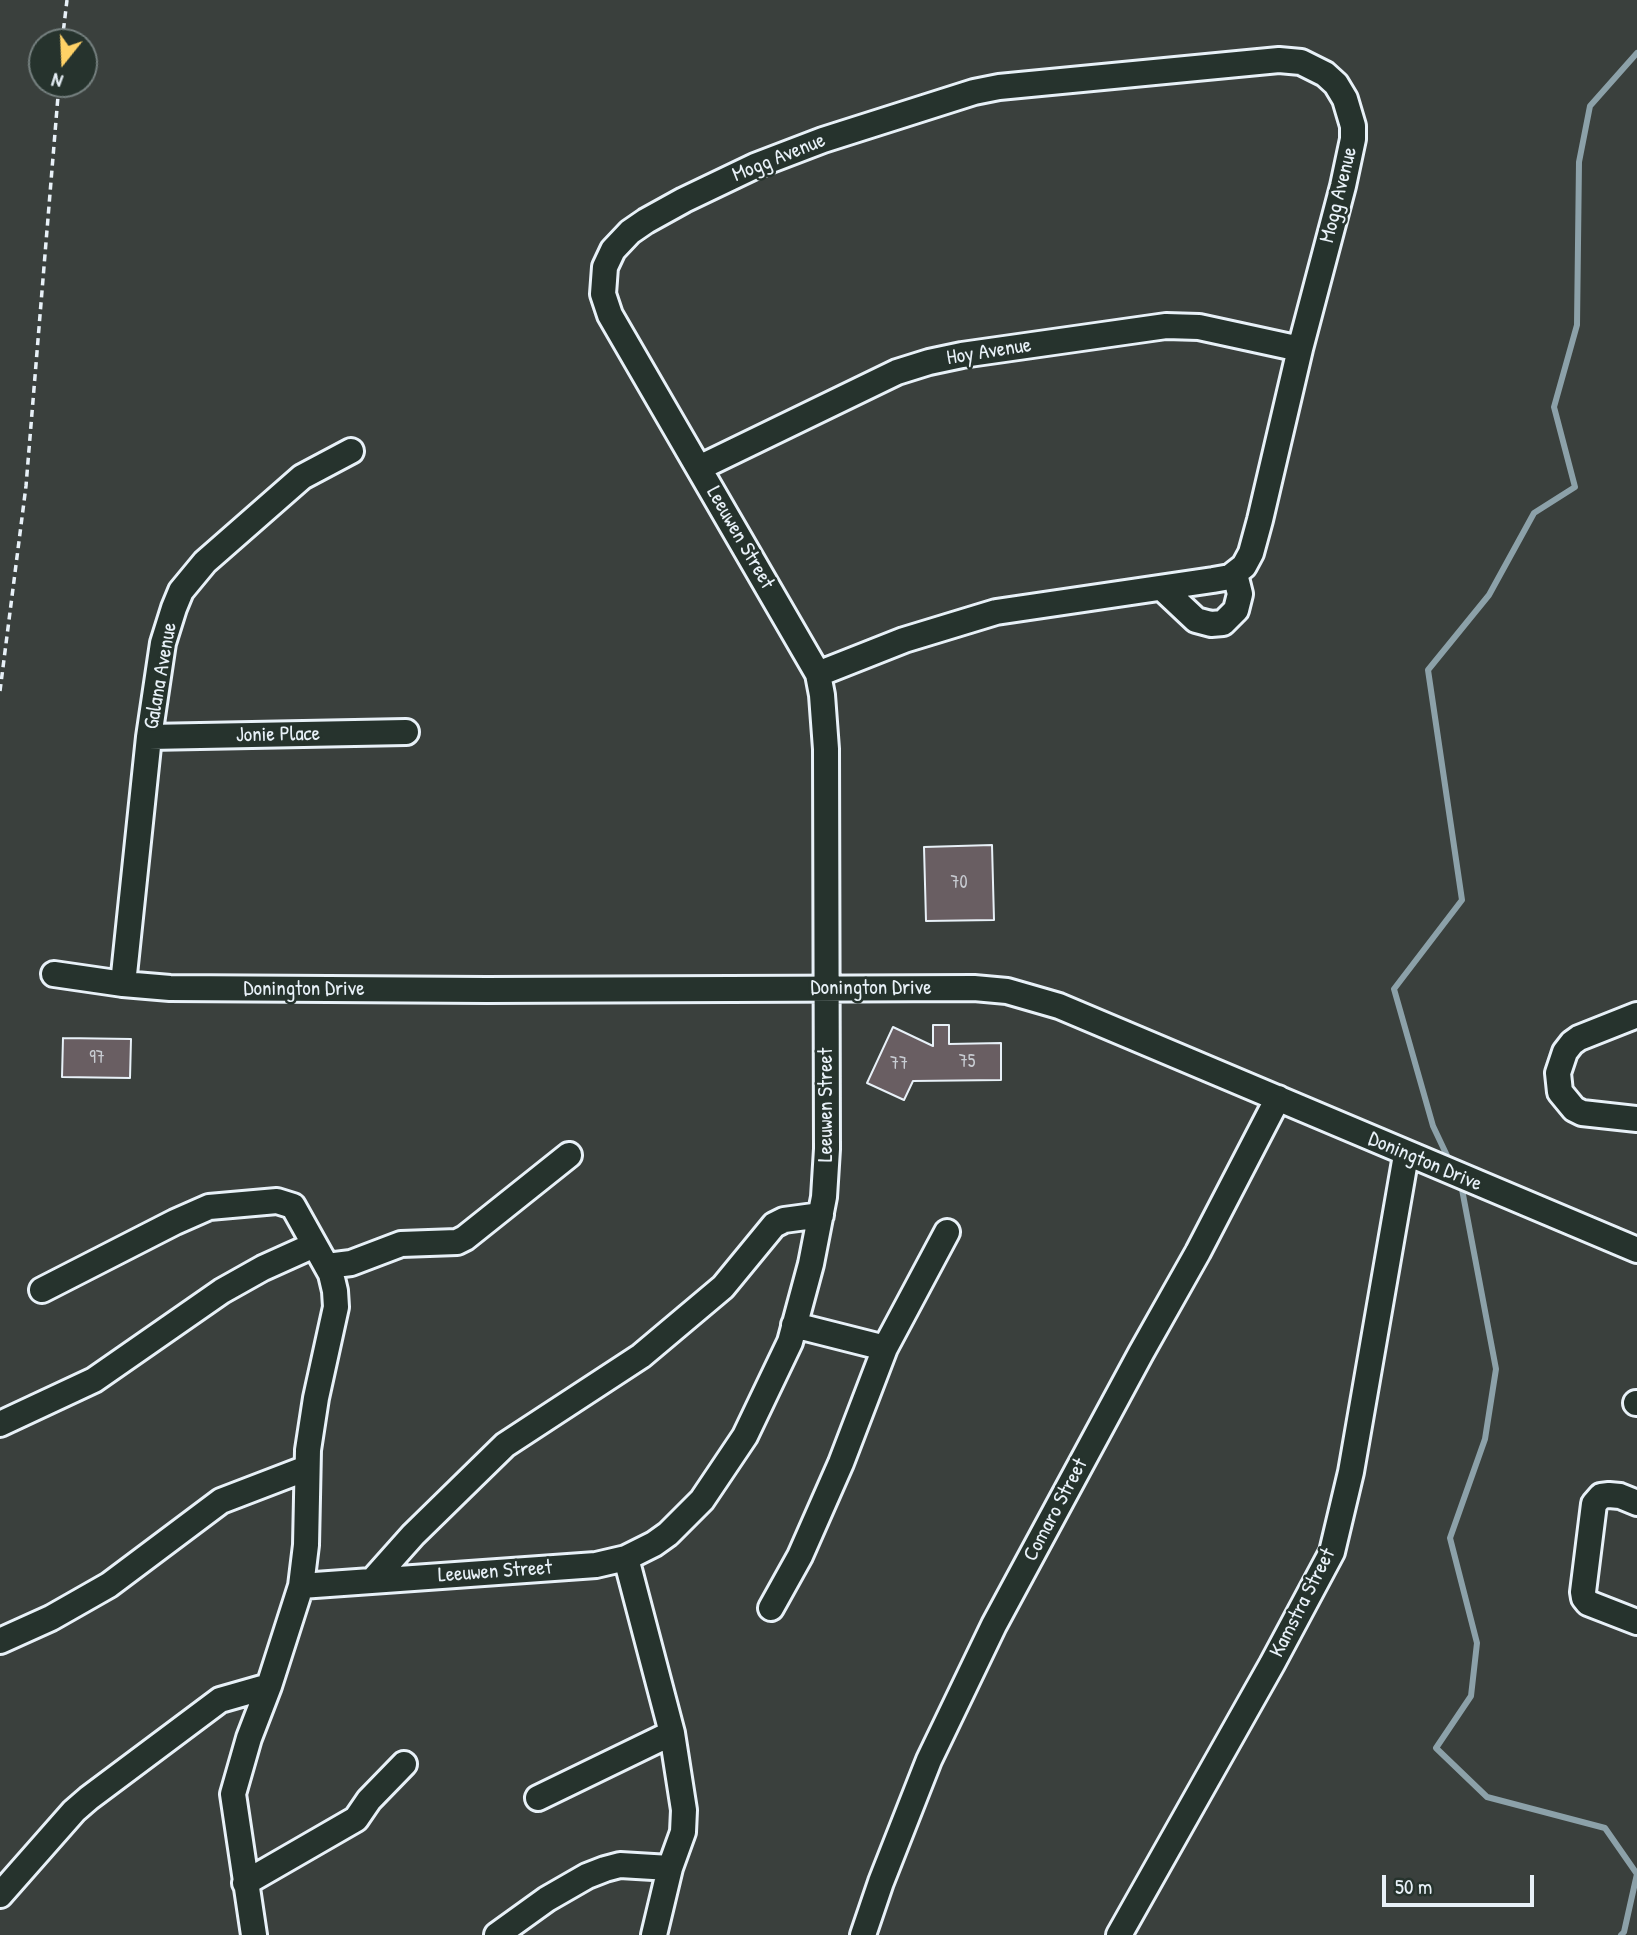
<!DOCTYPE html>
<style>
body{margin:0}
#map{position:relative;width:1637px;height:1935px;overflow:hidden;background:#3a403d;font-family:"Patrick Hand",sans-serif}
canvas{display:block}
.north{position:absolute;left:28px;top:28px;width:70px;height:70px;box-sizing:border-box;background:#26332d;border:2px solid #747f7e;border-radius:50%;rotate:198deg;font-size:19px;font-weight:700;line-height:28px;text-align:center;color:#e8f1f8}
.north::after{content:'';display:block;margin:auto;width:24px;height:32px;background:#ffd166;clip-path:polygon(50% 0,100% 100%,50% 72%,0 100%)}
.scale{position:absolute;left:1382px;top:1875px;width:152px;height:32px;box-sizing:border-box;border:4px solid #e8f1f8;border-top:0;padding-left:9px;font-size:21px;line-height:24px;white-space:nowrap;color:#e8f1f8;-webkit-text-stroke:5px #26332d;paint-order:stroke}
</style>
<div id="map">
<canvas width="1637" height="1935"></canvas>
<div class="north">N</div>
<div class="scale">50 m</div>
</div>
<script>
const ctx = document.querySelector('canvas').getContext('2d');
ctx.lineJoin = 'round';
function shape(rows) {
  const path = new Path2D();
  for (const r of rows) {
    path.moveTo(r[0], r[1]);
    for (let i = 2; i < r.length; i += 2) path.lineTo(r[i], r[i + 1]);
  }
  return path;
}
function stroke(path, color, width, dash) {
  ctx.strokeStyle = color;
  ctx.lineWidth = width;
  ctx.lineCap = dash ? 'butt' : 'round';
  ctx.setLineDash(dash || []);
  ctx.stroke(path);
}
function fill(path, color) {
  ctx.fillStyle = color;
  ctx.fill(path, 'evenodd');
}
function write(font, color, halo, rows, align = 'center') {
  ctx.font = font + ' "Patrick Hand",sans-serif';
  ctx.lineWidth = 5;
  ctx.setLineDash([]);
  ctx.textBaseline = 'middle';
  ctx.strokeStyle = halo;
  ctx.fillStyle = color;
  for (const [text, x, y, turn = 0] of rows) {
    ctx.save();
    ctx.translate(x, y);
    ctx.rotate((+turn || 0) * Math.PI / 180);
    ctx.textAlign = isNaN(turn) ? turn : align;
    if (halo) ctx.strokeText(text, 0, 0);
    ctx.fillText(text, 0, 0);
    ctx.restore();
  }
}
const stream = shape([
 [1450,1162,1433,1126,1394,989,1462,900,1428,670,1489,595,1534,513,1575,487,1554,407,1577,325,1579,162,1590,106,1637,53],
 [1461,1184,1496,1369,1485,1439,1450,1538,1477,1643,1471,1696,1436,1748,1487,1797,1605,1828,1637,1874,1624,1932,1621,1935]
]);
const building = shape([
 [992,845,994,920,926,921,924,847,992,845],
 [933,1025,949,1025,949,1044,1001,1043,1001,1080,913,1081,904,1100,867,1083,893,1027,933,1046,933,1025],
 [63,1038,131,1039,130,1078,62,1077,63,1038]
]);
const path = shape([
 [62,42,67,0],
 [0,691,26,486,59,84]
]);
const minor = shape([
 [699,468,897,372,929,362,962,355,1166,326,1199,327,1300,349],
 [1162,588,1196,620,1211,624,1223,623,1236,610,1240,594,1235,574],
 [149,737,406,732],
 [54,974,123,984,170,988,487,990,974,988,1007,991,1059,1006,1637,1250],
 [123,984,149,737,163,643,174,608,181,591,205,562,302,477,351,451],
 [1637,1015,1579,1038,1572,1043,1565,1052,1558,1073,1560,1092,1574,1109,1582,1113,1637,1119],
 [327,1266,351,1263,401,1244,457,1242,465,1238,569,1155],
 [42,1290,175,1222,209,1207,277,1201,293,1206,331,1274,335,1291,336,1307,316,1398,308,1450,306,1545,301,1586,269,1686,249,1738,233,1794,254,1935],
 [885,1348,947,1232],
 [1636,1403,1637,1403],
 [0,1424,94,1380,222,1291,263,1268,314,1245],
 [1637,1503,1620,1496,1609,1495,1601,1496,1594,1504,1583,1592,1584,1598,1588,1603,1637,1622],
 [626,1558,672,1733,684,1810,683,1832,670,1868,654,1935],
 [372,1581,413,1535,505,1445,641,1356,723,1287,774,1225,784,1220,821,1215],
 [301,1586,596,1565,626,1558,654,1544,668,1534,702,1500,745,1436,790,1342,811,1264,824,1197,827,1149,826,749,822,695,818,674,610,315,603,294,605,267,613,250,630,232,646,221,684,200,755,166,823,140,974,92,999,87,1279,60,1301,62,1325,74,1336,84,1345,99,1353,126,1353,139,1343,186,1300,349,1260,520,1251,553,1244,566,1230,577,1213,580,996,612,904,640,818,674],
 [771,1608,800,1556,841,1463,885,1348,794,1325],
 [0,1641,51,1618,109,1585,221,1501,307,1468],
 [538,1798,672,1733],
 [245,1883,356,1819,369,1800,404,1764],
 [0,1895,74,1811,89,1798,220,1700,269,1686],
 [497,1935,547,1899,587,1876,605,1869,620,1865,670,1868],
 [863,1935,881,1882,929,1760,994,1625,1141,1353,1198,1252,1278,1098],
 [1119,1935,1272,1664,1332,1552,1351,1472,1406,1155]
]);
const numberNames = [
 ["70",959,883],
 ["97",97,1058],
 ["75",967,1062],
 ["77",899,1064]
];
const streetNames = [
 ["Mogg Avenue",779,158,-22],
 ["Mogg Avenue",1339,195,-76],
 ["Hoy Avenue",989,352,-9],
 ["Leeuwen Street",740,538,60],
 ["Galana Avenue",161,676,-80],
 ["Jonie Place",278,735,-1],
 ["Donington Drive",871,988],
 ["Donington Drive",304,989],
 ["Leeuwen Street",826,1105,-90],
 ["Donington Drive",1425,1162,23],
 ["Comaro Street",1056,1510,-62],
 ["Leeuwen Street",495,1572,-4],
 ["Kamstra Street",1303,1603,-63]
];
stroke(stream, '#8ca1a9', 6);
fill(building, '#695e62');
stroke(building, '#e8f1f8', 2);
stroke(minor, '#e8f1f8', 30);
stroke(path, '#e8f1f8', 3.5, [7, 5]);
stroke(minor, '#26332d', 24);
write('18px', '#c8ccd2', null, numberNames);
write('21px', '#e8f1f8', '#26332d', streetNames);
</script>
